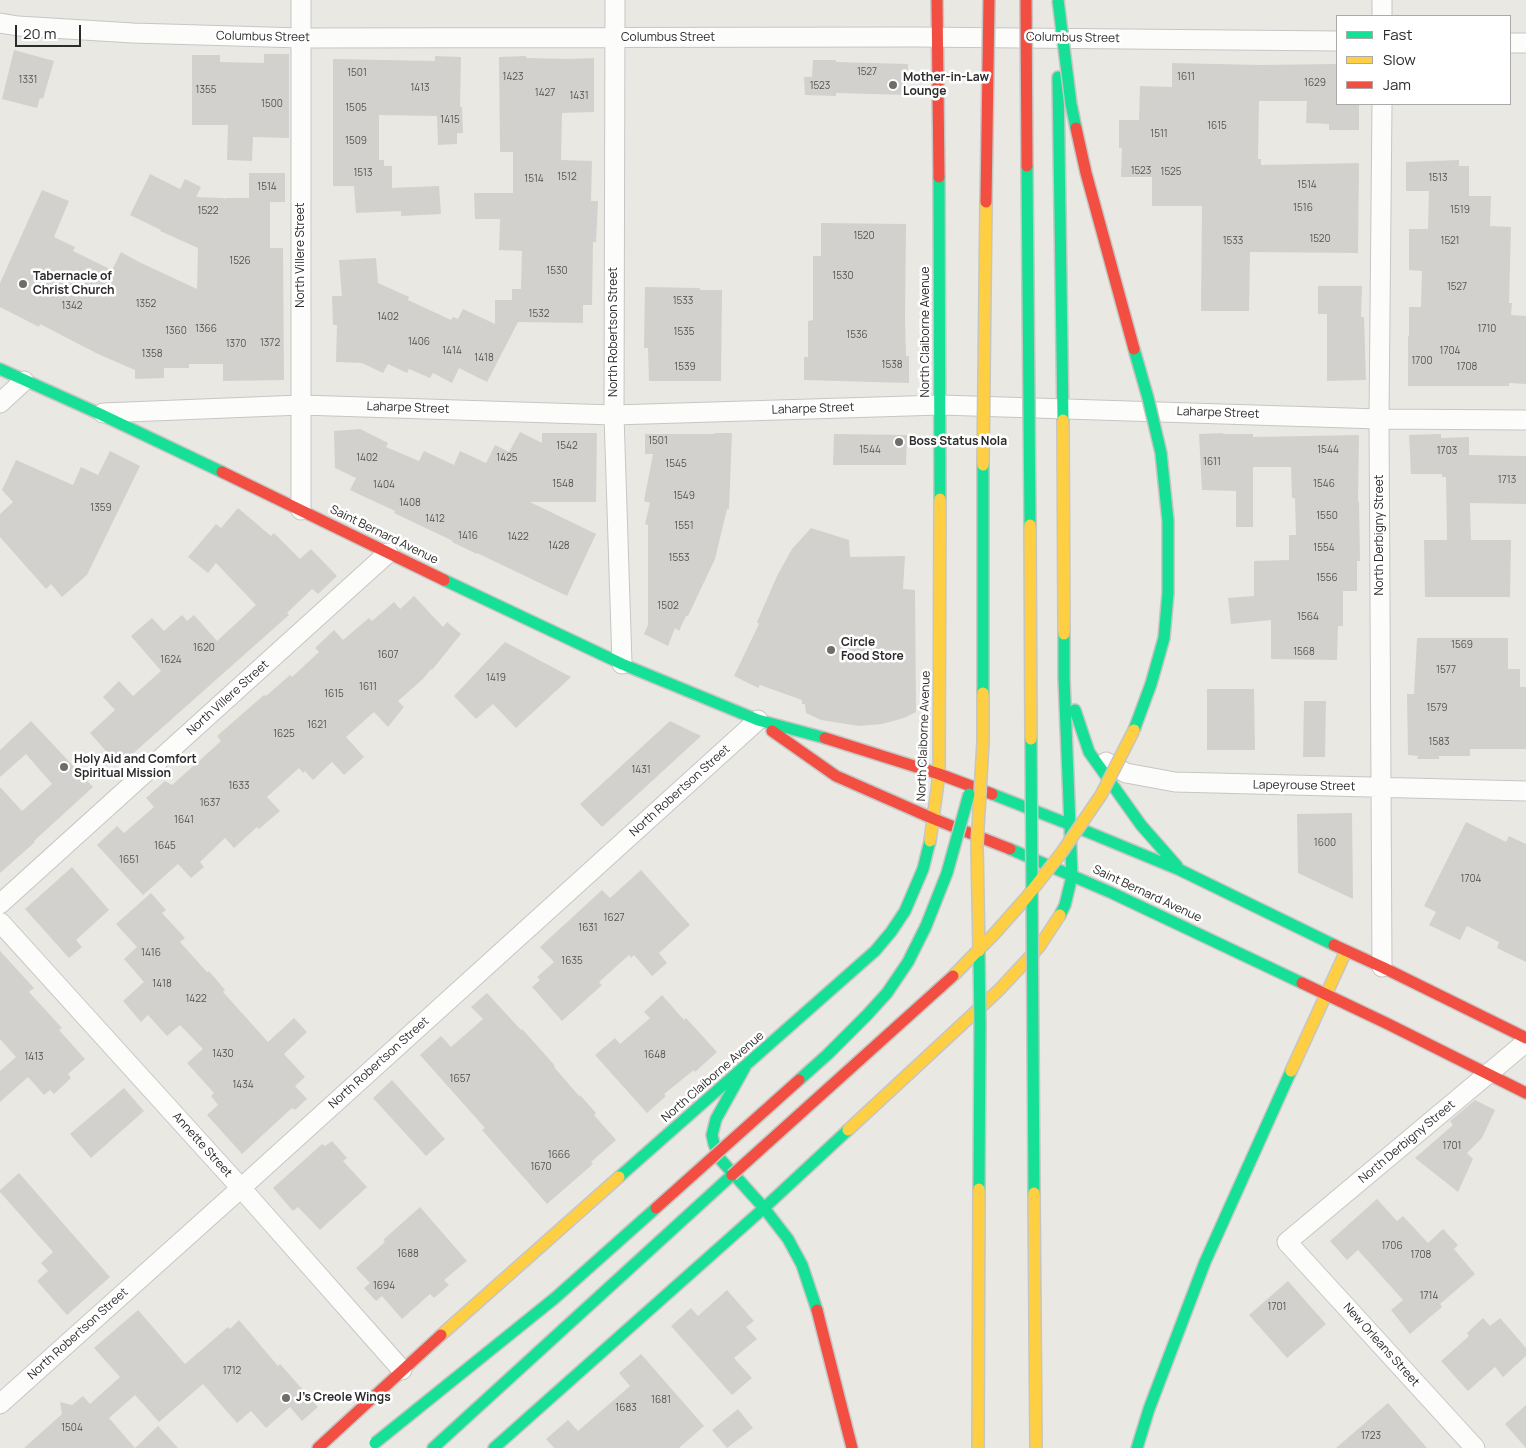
<!DOCTYPE html>
<meta charset="utf-8">
<style>
body{margin:0}
#map{position:relative;width:1526px;height:1448px;overflow:hidden;background:#eae8e2;font-family:Manrope,sans-serif}
canvas{display:block}
.legend{position:absolute;left:1336px;top:15px;width:175px;height:90px;box-sizing:border-box;background:#fff;border:1px solid #aaa;margin:0;padding:6px 9px;list-style:none;font-size:15px;color:#2b2b2b}
.legend li{display:flex;align-items:center;gap:10px;height:25px}
.legend b{width:25px;border:1px solid #aaa}
.scale{position:absolute;left:15px;top:25px;width:66px;height:22px;box-sizing:border-box;border:2px solid #2b2b2b;border-top:0;padding-left:6px;font-size:15px;line-height:18px;white-space:nowrap;color:#2b2b2b;-webkit-text-stroke:4px #fff;paint-order:stroke}
</style>
<div id="map">
<canvas width="1526" height="1448"></canvas>
<ul class="legend">
<li><b style="height:6px;background:#16e098"></b>Fast</li>
<li><b style="height:6px;background:#ffcf43"></b>Slow</li>
<li><b style="height:6px;background:#f24e42"></b>Jam</li>
</ul>
<div class="scale">20 m</div>
</div>
<script>
const ctx = document.querySelector('canvas').getContext('2d');
ctx.lineJoin = 'round';
function fill(path, color) {
  ctx.fillStyle = color;
  ctx.fill(path, 'evenodd');
}
function shape(rows) {
  const path = new Path2D();
  for (const r of rows) {
    path.moveTo(r[0], r[1]);
    for (let i = 2; i < r.length; i += 2) path.lineTo(r[i], r[i + 1]);
  }
  return path;
}
function stroke(path, color, width, dash) {
  ctx.strokeStyle = color;
  ctx.lineWidth = width;
  ctx.lineCap = dash ? 'butt' : 'round';
  ctx.setLineDash(dash || []);
  ctx.stroke(path);
}
function write(font, color, halo, rows, align = 'center') {
  ctx.font = font + ' Manrope,sans-serif';
  ctx.lineWidth = 5;
  ctx.setLineDash([]);
  ctx.textBaseline = 'middle';
  ctx.strokeStyle = halo;
  ctx.fillStyle = color;
  for (const [text, x, y, turn = 0] of rows) {
    ctx.save();
    ctx.translate(x, y);
    ctx.rotate((+turn || 0) * Math.PI / 180);
    ctx.textAlign = isNaN(turn) ? turn : align;
    if (halo) ctx.strokeText(text, 0, 0);
    ctx.fillText(text, 0, 0);
    ctx.restore();
  }
}
const building = shape([
 [14,50,54,61,43,99,40,98,37,108,2,99],
 [264,54,289,54,289,138,253,137,252,161,227,160,228,125,192,125,192,55,220,55,220,62,264,63],
 [435,56,461,57,460,107,462,107,463,133,457,133,457,144,438,145,437,116,379,115,379,160,384,160,384,166,392,166,392,188,439,186,441,214,401,216,401,211,356,213,354,186,333,186,333,59,435,61],
 [526,56,526,58,568,59,594,58,594,112,562,113,561,160,592,161,591,201,598,201,596,242,593,242,592,305,583,305,583,323,518,322,487,382,459,368,452,383,433,373,430,378,409,369,407,373,388,364,383,373,362,363,336,362,337,325,333,325,332,296,342,296,339,260,376,258,378,283,409,297,408,300,451,320,453,317,458,319,463,309,495,324,495,300,512,300,512,289,521,289,522,251,499,250,500,219,475,219,474,193,513,193,513,152,500,152,499,57],
 [813,60,836,60,836,62,908,64,907,95,836,93,836,96,805,95,804,77,812,77],
 [1172,63,1260,65,1337,64,1337,104,1359,104,1359,130,1329,130,1329,124,1306,123,1307,101,1259,101,1258,159,1261,159,1261,165,1359,163,1358,253,1250,252,1249,311,1201,311,1202,206,1152,206,1152,177,1121,177,1122,148,1119,148,1119,120,1139,120,1140,86,1172,87],
 [1459,160,1459,166,1469,166,1469,196,1491,196,1490,226,1511,227,1509,303,1512,303,1511,315,1526,316,1526,384,1509,383,1509,386,1408,386,1408,336,1409,336,1409,307,1421,307,1422,271,1409,270,1409,229,1428,229,1429,191,1406,191,1406,162],
 [249,173,285,173,285,202,270,202,270,248,283,248,284,380,223,381,223,364,189,364,189,368,164,368,164,378,135,379,135,370,98,354,40,324,39,327,0,307,0,283,42,190,69,201,54,237,75,247,73,251,112,270,121,252,139,262,197,289,198,248,160,231,161,230,130,215,150,174,180,189,185,179,201,187,196,197,223,198,226,199,226,198,249,198],
 [821,223,906,224,905,320,906,356,909,356,909,383,804,380,804,357,808,357,808,321,813,320,813,256,821,256],
 [1318,286,1362,286,1361,317,1364,317,1366,380,1327,381,1327,314,1318,314],
 [645,287,700,288,700,290,722,290,721,381,649,381,648,348,644,348],
 [360,429,388,443,386,447,419,461,424,451,454,465,460,451,486,463,495,445,509,452,520,432,542,443,542,433,597,433,596,502,530,502,596,534,567,596,477,553,477,554,452,542,453,541,394,513,395,511,350,490,356,478,335,468,334,431],
 [714,433,732,433,729,509,727,509,715,559,688,616,686,616,679,631,675,628,668,646,644,634,648,625,648,525,645,524,650,503,644,501,653,454,645,454,645,434,714,434],
 [1223,433,1223,434,1253,434,1253,437,1359,435,1358,502,1359,502,1360,561,1357,561,1357,591,1343,591,1343,626,1338,626,1337,660,1271,659,1271,620,1231,624,1228,598,1254,596,1254,561,1289,560,1289,535,1296,535,1295,498,1292,498,1291,467,1253,467,1253,527,1236,527,1236,491,1202,490,1199,434],
 [834,434,907,435,906,465,833,465],
 [1441,434,1441,438,1469,437,1469,455,1526,456,1526,504,1470,503,1471,540,1511,540,1510,597,1425,597,1424,540,1447,540,1446,477,1442,477,1442,474,1411,474,1409,435],
 [110,451,140,466,87,575,62,597,51,584,46,589,0,537,0,514,13,502,2,490,16,460,73,485,81,467,98,475],
 [238,508,271,536,274,533,300,559,311,549,337,576,318,594,312,589,287,613,289,615,119,766,90,733,115,710,103,697,119,681,133,696,161,671,131,636,152,618,164,631,182,615,187,621,194,615,217,641,256,605,216,563,208,573,188,557,216,524,221,528],
 [811,528,849,540,850,557,905,556,903,589,915,590,916,712,904,718,882,724,859,726,821,720,806,713,805,704,802,704,802,700,760,685,758,688,734,676,759,624,757,622,777,576,792,549],
 [414,596,443,627,447,622,461,634,432,670,431,669,423,679,398,701,404,707,388,727,374,712,346,737,364,757,344,775,332,762,313,780,305,771,303,773,299,768,267,797,280,811,259,829,257,827,234,848,225,838,200,862,204,867,191,878,178,864,143,895,97,845,117,826,124,833,154,807,146,798,165,781,172,785,199,761,221,741,217,736,264,695,266,696,290,675,292,677,319,652,315,648,334,630,343,640,369,618,372,621,394,602,400,609],
 [1417,638,1508,638,1508,669,1520,669,1520,687,1526,687,1526,749,1470,749,1470,756,1439,756,1439,759,1417,759,1418,756,1408,755,1407,694,1414,694],
 [505,642,571,677,516,728,493,704,476,719,454,696],
 [1207,689,1254,689,1255,750,1207,750],
 [1304,701,1326,701,1325,757,1303,757],
 [31,721,93,787,34,841,35,842,0,873,0,787,22,811,52,784,26,754,0,777,0,750],
 [670,721,701,736,602,827,580,804],
 [1352,813,1353,899,1298,873,1297,814],
 [1466,822,1506,842,1509,836,1526,844,1526,962,1497,948,1499,942,1467,926,1460,940,1429,925,1436,912,1424,906],
 [72,867,109,910,76,940,82,947,69,958,25,909],
 [641,870,690,925,659,953,667,963,652,976,634,955,631,958,629,955,599,982,602,985,562,1021,532,987,540,980,537,977,554,962,540,947,602,890,610,898],
 [151,893,166,910,162,913,185,938,180,942,207,972,209,971,225,990,223,992,268,1042,294,1018,307,1032,284,1054,305,1077,295,1086,307,1099,295,1110,292,1108,242,1154,207,1115,218,1105,211,1096,214,1093,187,1063,203,1049,180,1025,167,1036,148,1015,141,1022,123,1001,144,982,124,959,137,947,116,924],
 [0,951,34,988,29,992,62,1028,59,1030,85,1059,68,1074,71,1078,54,1094,50,1090,44,1095,28,1077,0,1102,0,1071,16,1057,0,1039],
 [487,993,521,1030,522,1029,542,1051,555,1066,554,1067,579,1096,580,1095,596,1113,594,1115,616,1140,591,1162,593,1164,547,1204,482,1130,485,1128,420,1055,441,1036,451,1047,483,1019,471,1007],
 [662,995,684,1020,686,1018,717,1052,695,1072,694,1070,664,1094,666,1096,647,1113,595,1055,615,1038,620,1044,650,1018,644,1012],
 [392,1080,445,1139,426,1156,373,1098],
 [124,1088,144,1111,91,1158,70,1134],
 [1475,1100,1495,1110,1482,1138,1467,1153,1473,1159,1458,1192,1415,1158,1453,1125,1450,1121],
 [332,1141,347,1158,343,1161,367,1187,320,1230,298,1207,293,1211,273,1188,322,1144,325,1146],
 [19,1173,110,1277,67,1315,37,1281,48,1271,41,1263,53,1252,0,1192,0,1190],
 [1377,1199,1397,1221,1403,1216,1428,1243,1443,1229,1458,1245,1454,1249,1475,1274,1440,1304,1442,1307,1410,1334,1391,1310,1403,1300,1358,1250,1347,1260,1330,1241],
 [420,1207,467,1261,444,1280,449,1285,434,1298,430,1294,402,1319,382,1296,376,1301,364,1288,370,1283,356,1268,385,1242,383,1240],
 [1288,1281,1326,1324,1287,1358,1249,1315],
 [727,1290,754,1321,746,1327,757,1339,734,1358,752,1378,732,1395,671,1326,691,1308,698,1316],
 [138,1310,185,1364,228,1327,230,1329,239,1320,278,1366,280,1364,318,1407,302,1421,290,1407,266,1428,251,1411,237,1423,203,1384,159,1422,135,1395,109,1418,135,1448,24,1448,62,1414,60,1402,72,1405,83,1396,90,1404,120,1377,94,1348],
 [1483,1318,1490,1326,1500,1318,1526,1348,1526,1356,1503,1377,1495,1367,1468,1391,1441,1361,1469,1336,1467,1333],
 [641,1354,704,1426,679,1448,554,1448,546,1439,568,1420,578,1431,630,1386,619,1373],
 [1388,1403,1427,1448,1336,1448],
 [1526,1405,1526,1448,1505,1424],
 [738,1409,753,1428,727,1448,712,1430],
 [158,1426,178,1448,135,1448]
]);
const street = shape([
 [615,0,614,415,622,664],
 [1382,0,1382,16],
 [0,23,18,26,133,33,301,38,915,37,1337,41],
 [1510,43,1526,43],
 [0,403,24,381],
 [103,413,301,405,614,415,941,405,1379,419,1526,420],
 [301,510,301,0],
 [1106,762,1126,773,1175,782,1526,791],
 [0,904,388,553],
 [0,922,241,1188,402,1370],
 [1382,967,1379,419,1382,104],
 [0,1404,241,1188,758,720],
 [1475,1448,1287,1242,1526,1042]
]);
const fast = shape([
 [1058,77,1063,420],
 [939,177,940,499],
 [0,369,100,414,222,472],
 [444,580,622,664,758,720,825,738],
 [1075,710,1089,752,1141,825,1177,866],
 [992,794,1071,825,1180,870,1334,945],
 [1010,849,1112,893,1302,983],
 [1060,915,1065,905,1072,876,1064,678,1064,634],
 [745,1067,716,1119,712,1135,714,1144,720,1159,764,1208,788,1239,802,1265,817,1310],
 [619,1177,875,951,891,932,905,911,923,869,930,841],
 [433,1448,732,1175],
 [494,1448,764,1208,848,1130],
 [1137,1448,1149,1409,1205,1262,1291,1071]
]);
const slow = shape([
 [1063,420,1064,634],
 [930,841,939,774,940,499],
 [1291,1071,1346,951],
 [848,1130,999,990,1039,947,1060,915],
 [441,1335,619,1177]
]);
const jam = shape([
 [937,0,939,177],
 [222,472,444,580],
 [772,731,836,776,934,819,1010,849],
 [825,738,939,774,992,794],
 [1334,945,1382,967,1526,1038],
 [1302,983,1388,1024,1526,1093],
 [817,1310,852,1448],
 [318,1448,441,1335]
]);
const fastBridge = shape([
 [1058,0,1071,104,1076,128],
 [1027,166,1030,525],
 [983,465,983,693],
 [1134,730,1151,684,1164,638,1168,593,1168,521,1161,453,1148,398,1134,349],
 [1031,739,1034,1193],
 [979,951,980,1025,979,1189],
 [799,1080,828,1054,867,1015,887,993,908,962,926,926,947,873,969,794],
 [375,1443,555,1298,656,1208]
]);
const slowBridge = shape([
 [983,465,986,202],
 [1030,525,1031,739],
 [979,951,977,845,983,742,983,693],
 [953,976,995,933,1026,898,1062,852,1101,795,1134,730],
 [1034,1193,1036,1448],
 [978,1448,979,1189]
]);
const jamBridge = shape([
 [1026,0,1027,166],
 [1076,128,1086,173,1134,349],
 [986,202,989,0],
 [732,1175,953,976],
 [656,1208,799,1080]
]);
const markers = [
 [893,85,5,"#6e6d6b"],
 [23,284,5,"#6e6d6b"],
 [899,442,5,"#6e6d6b"],
 [831,650,5,"#6e6d6b"],
 [64,767,5,"#6e6d6b"],
 [286,1398,5,"#6e6d6b"]
];
const numberNames = [
 ["1527",867,72],
 ["1501",357,73],
 ["1423",513,77],
 ["1611",1186,77],
 ["1331",28,80],
 ["1629",1315,83],
 ["1523",820,86],
 ["1413",420,88],
 ["1355",206,90],
 ["1427",545,93],
 ["1431",579,96],
 ["1500",272,104],
 ["1505",356,108],
 ["1415",450,120],
 ["1615",1217,126],
 ["1511",1159,134],
 ["1509",356,141],
 ["1523",1141,171],
 ["1525",1171,172],
 ["1513",363,173],
 ["1512",567,177],
 ["1513",1438,178],
 ["1514",534,179],
 ["1514",1307,185],
 ["1514",267,187],
 ["1516",1303,208],
 ["1519",1460,210],
 ["1522",208,211],
 ["1520",864,236],
 ["1520",1320,239],
 ["1533",1233,241],
 ["1521",1450,241],
 ["1526",240,261],
 ["1530",557,271],
 ["1530",843,276],
 ["1527",1457,287],
 ["1533",683,301],
 ["1352",146,304],
 ["1342",72,306],
 ["1532",539,314],
 ["1402",388,317],
 ["1366",206,329],
 ["1710",1487,329],
 ["1360",176,331],
 ["1535",684,332],
 ["1536",857,335],
 ["1406",419,342],
 ["1372",270,343],
 ["1370",236,344],
 ["1414",452,351],
 ["1704",1450,351],
 ["1358",152,354],
 ["1418",484,358],
 ["1700",1422,361],
 ["1538",892,365],
 ["1539",685,367],
 ["1708",1467,367],
 ["1501",658,441],
 ["1542",567,446],
 ["1544",870,450],
 ["1544",1328,450],
 ["1703",1447,451],
 ["1402",367,458],
 ["1425",507,458],
 ["1611",1212,462],
 ["1545",676,464],
 ["1713",1507,480],
 ["1548",563,484],
 ["1546",1324,484],
 ["1404",384,485],
 ["1549",684,496],
 ["1408",410,503],
 ["1359",101,508],
 ["1550",1327,516],
 ["1412",435,519],
 ["1551",684,526],
 ["1416",468,536],
 ["1422",518,537],
 ["1428",559,546],
 ["1554",1324,548],
 ["1553",679,558],
 ["1556",1327,578],
 ["1502",668,606],
 ["1564",1308,617],
 ["1569",1462,645],
 ["1620",204,648],
 ["1568",1304,652],
 ["1607",388,655],
 ["1624",171,660],
 ["1577",1446,670],
 ["1419",496,678],
 ["1611",368,687],
 ["1615",334,694],
 ["1579",1437,708],
 ["1621",317,725],
 ["1625",284,734],
 ["1583",1439,742],
 ["1431",641,770],
 ["1633",239,786],
 ["1637",210,803],
 ["1641",184,820],
 ["1600",1325,843],
 ["1645",165,846],
 ["1651",129,860],
 ["1704",1471,879],
 ["1627",614,918],
 ["1631",588,928],
 ["1416",151,953],
 ["1635",572,961],
 ["1418",162,984],
 ["1422",196,999],
 ["1430",223,1054],
 ["1648",655,1055],
 ["1413",34,1057],
 ["1657",460,1079],
 ["1434",243,1085],
 ["1701",1452,1146],
 ["1666",559,1155],
 ["1670",541,1167],
 ["1706",1392,1246],
 ["1688",408,1254],
 ["1708",1421,1255],
 ["1694",384,1286],
 ["1714",1429,1296],
 ["1701",1277,1307],
 ["1712",232,1371],
 ["1681",661,1400],
 ["1683",626,1408],
 ["1504",72,1428],
 ["1723",1371,1436]
];
const streetNames = [
 ["Columbus Street",263,37,1],
 ["Columbus Street",668,38],
 ["Columbus Street",1073,38,1],
 ["North Villere Street",301,255,-90],
 ["North Robertson Street",614,332,-90],
 ["North Claiborne Avenue",926,332,-90],
 ["Laharpe Street",408,408,2],
 ["Laharpe Street",813,409,-2],
 ["Laharpe Street",1218,413,2],
 ["Saint Bernard Avenue",384,535,26],
 ["North Derbigny Street",1380,535,-90],
 ["North Villere Street",228,698,-42],
 ["North Claiborne Avenue",924,736,-88],
 ["Lapeyrouse Street",1304,786,1],
 ["North Robertson Street",680,791,-42],
 ["Saint Bernard Avenue",1147,894,25],
 ["North Robertson Street",379,1063,-42],
 ["North Claiborne Avenue",713,1077,-41],
 ["North Derbigny Street",1407,1142,-40],
 ["Annette Street",202,1145,48],
 ["North Robertson Street",78,1334,-42],
 ["New Orleans Street",1381,1345,48]
];
const poiNames = [
 ["Mother-in-Law",903,78],
 ["Lounge",903,92],
 ["Tabernacle of",33,277],
 ["Christ Church",33,291],
 ["Boss Status Nola",909,442],
 ["Circle",841,643],
 ["Food Store",841,657],
 ["Holy Aid and Comfort",74,760],
 ["Spiritual Mission",74,774],
 ["J’s Creole Wings",296,1398]
];
fill(building, '#d3d1cd');
stroke(street, '#c7c6c6', 21);
stroke(fast, '#c7c6c6', 14);
stroke(slow, '#c7c6c6', 14);
stroke(jam, '#c7c6c6', 14);
stroke(street, '#fcfcfb', 19);
stroke(fast, '#16e098', 11);
stroke(slow, '#ffcf43', 11);
stroke(jam, '#f24e42', 11);
stroke(fastBridge, '#c5c5c2', 14, []);
stroke(slowBridge, '#c5c5c2', 14, []);
stroke(jamBridge, '#c5c5c2', 14, []);
stroke(fastBridge, '#16e098', 11);
stroke(slowBridge, '#ffcf43', 11);
stroke(jamBridge, '#f24e42', 11);
for (const [x, y, r, color] of markers) {
  const dot = new Path2D();
  dot.arc(x, y, r, 0, 2 * Math.PI);
  ctx.fillStyle = color;
  ctx.fill(dot);
  stroke(dot, '#fff', 2);
}
write('10px', '#565554', null, numberNames);
write('12px', '#2b2b2b', '#fff', streetNames);
write('bold 12px', '#2b2b2b', '#fff', poiNames, 'left');
</script>
